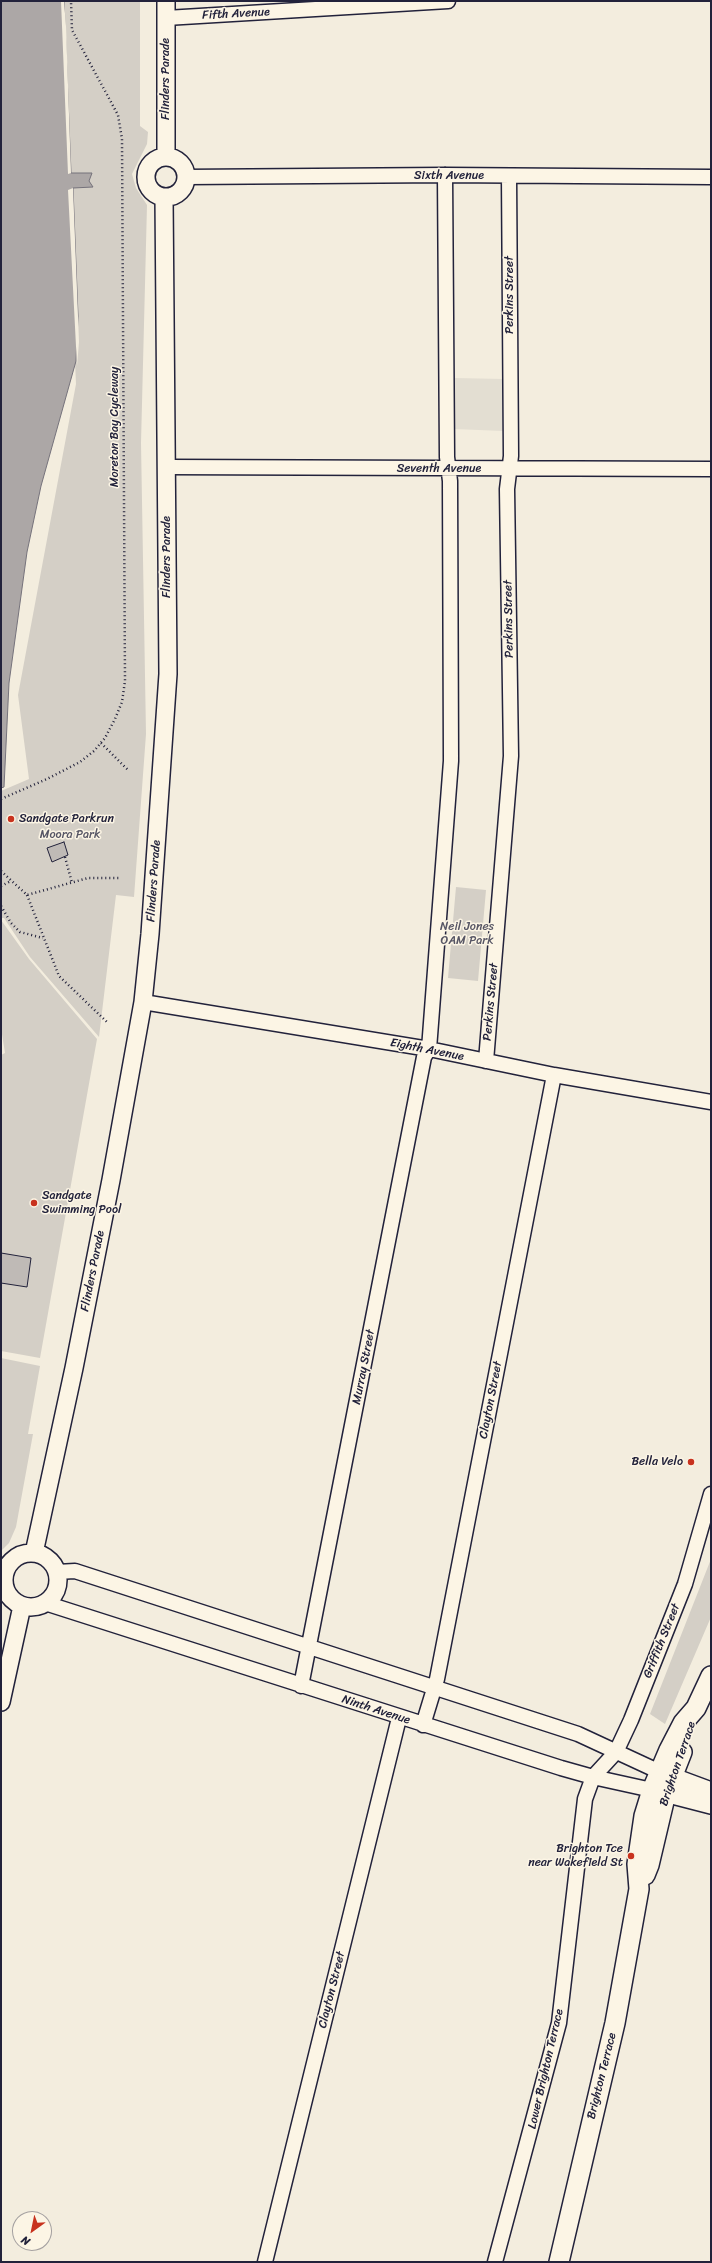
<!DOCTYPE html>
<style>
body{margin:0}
#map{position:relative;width:712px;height:2263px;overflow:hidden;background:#f3edde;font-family:Sriracha,sans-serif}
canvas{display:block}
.frame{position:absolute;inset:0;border:2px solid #22223b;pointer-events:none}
.north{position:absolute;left:12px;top:2211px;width:40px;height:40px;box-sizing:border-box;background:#fcf5e5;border:1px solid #a5a1a1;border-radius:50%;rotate:213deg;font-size:11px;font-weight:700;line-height:16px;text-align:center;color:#22223b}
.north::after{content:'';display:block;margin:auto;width:14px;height:18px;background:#c8321e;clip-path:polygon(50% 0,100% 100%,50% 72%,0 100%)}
</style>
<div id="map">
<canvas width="712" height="2263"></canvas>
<div class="frame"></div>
<div class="north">N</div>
</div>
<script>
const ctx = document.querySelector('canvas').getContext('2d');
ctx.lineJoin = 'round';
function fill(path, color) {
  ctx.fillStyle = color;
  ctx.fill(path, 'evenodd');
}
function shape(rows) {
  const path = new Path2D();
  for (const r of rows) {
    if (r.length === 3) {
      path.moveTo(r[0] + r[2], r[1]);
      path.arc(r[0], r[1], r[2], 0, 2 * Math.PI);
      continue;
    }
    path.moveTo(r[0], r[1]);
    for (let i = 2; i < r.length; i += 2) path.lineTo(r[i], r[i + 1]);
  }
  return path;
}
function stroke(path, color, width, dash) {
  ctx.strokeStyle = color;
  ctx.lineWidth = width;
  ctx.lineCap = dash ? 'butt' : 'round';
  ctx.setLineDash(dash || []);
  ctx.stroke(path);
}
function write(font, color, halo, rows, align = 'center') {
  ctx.font = font + ' Sriracha,sans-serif';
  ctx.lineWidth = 3;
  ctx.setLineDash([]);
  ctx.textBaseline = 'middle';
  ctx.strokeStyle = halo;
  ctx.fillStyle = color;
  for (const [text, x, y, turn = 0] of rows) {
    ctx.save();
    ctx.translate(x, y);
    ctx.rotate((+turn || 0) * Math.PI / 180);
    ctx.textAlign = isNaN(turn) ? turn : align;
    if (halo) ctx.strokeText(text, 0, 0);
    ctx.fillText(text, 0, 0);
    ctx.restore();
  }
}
const built = shape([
 [455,378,504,379,503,431,454,429]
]);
const green = shape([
 [59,1,140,1,140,126,148,132,147,144,132,174,136,188,147,205,141,443,146,734,134,897,116,895,99,1037,30,957,4,918,1,918,1,791,29,779,18,695,76,384],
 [456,887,486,890,478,981,448,978],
 [1,920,29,959,97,1039,40,1358,1,1351,1,1055,5,1053,1,1028],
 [1,1358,40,1366,28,1434,33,1434,16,1527,9,1543,1,1551],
 [711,1559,711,1617,665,1724,650,1714]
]);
const water = shape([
 [1,1,64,1,71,173,92,173,89,181,93,187,73,188,78,316,76,361,41,486,27,552,9,683,4,787,1,788,1,1]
]);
const pier = shape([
 [61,1,64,1,66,26,71,173,68,174],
 [73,188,79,342,77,366,68,190]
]);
const building = shape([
 [64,842,68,855,52,862,47,848,64,842],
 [1,1253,31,1258,27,1287,1,1283,1,1253]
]);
const path = shape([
 [101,743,129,771],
 [1,799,47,779,80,762,94,751,105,738,115,719,122,702,125,681,122,139,118,115,72,30,71,1],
 [65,857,72,883],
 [1,871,27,895,88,878,121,878],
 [1,886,11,881],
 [27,895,59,976,107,1022],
 [1,906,11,923,20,932,43,938]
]);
const minor = shape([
 [166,18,448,1],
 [186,177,445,175,711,177],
 [167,467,711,469],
 [143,1002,429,1049,554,1075,711,1102],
 [486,1061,511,756,507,489,511,456,509,176],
 [57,1572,75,1571,578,1734,660,1772],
 [45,1603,561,1768,593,1777,652,1790],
 [301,1686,424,1057,429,1049,451,761,450,481,447,457,445,175],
 [423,1725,437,1679,554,1075],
 [265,2262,399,1718],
 [495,2262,559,2023,585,1799,593,1777,616,1752,631,1720,685,1584,711,1494]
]);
const tertiary = shape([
 [166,156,166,1],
 [166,177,20],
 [31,1580,27],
 [34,1553,74,1368,111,1180,143,1002,150,934,168,674,164,197],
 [1,1702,22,1606],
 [660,1772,711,1791],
 [653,1790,711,1805]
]);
const secondary = shape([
 [645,1875,649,1865,666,1793,682,1752],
 [559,2262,615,2023,639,1889,637,1864,644,1816,652,1790,669,1750,683,1723,696,1708,711,1676]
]);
const markers = [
 [11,819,4,"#c8321e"],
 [34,1203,4,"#c8321e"],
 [691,1462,4,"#c8321e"],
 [631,1856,4,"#c8321e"]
];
const streetNames = [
 ["Fifth Avenue",236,14,-3],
 ["Flinders Parade",166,79,-90],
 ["Sixth Avenue",449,176],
 ["Perkins Street",510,295,-90],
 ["Moreton Bay Cycleway",115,427,-90],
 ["Seventh Avenue",439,469],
 ["Flinders Parade",167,557,-90],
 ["Perkins Street",509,619,-91],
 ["Flinders Parade",154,881,-86],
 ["Perkins Street",491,1002,-85],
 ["Eighth Avenue",427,1050,11],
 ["Flinders Parade",93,1271,-79],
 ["Murray Street",364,1367,-79],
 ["Clayton Street",491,1400,-79],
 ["Griffith Street",662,1641,-68],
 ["Ninth Avenue",376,1710,18],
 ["Brighton Terrace",678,1764,-71],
 ["Clayton Street",332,1990,-76],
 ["Lower Brighton Terrace",546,2069,-77],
 ["Brighton Terrace",602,2076,-76]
];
const poiNames = [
 ["Sandgate Parkrun",19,819],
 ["Sandgate",42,1196],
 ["Swimming Pool",42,1210],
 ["Bella Velo",683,1462,"right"],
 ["Brighton Tce",623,1849,"right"],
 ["near Wakefield St",623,1863,"right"]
];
const parkNames = [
 ["Moora Park",70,835],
 ["Neil Jones",467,927],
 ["OAM Park",467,941]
];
fill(built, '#e3ded2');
fill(green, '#d4cfc6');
fill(water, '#aca7a6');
stroke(water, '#75727b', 1);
fill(pier, '#f3edde');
fill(building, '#bfbab6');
stroke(building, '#22223b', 1);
stroke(minor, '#22223b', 17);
stroke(tertiary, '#22223b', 20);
stroke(secondary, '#22223b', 22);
stroke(path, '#22223b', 2.5, [1, 3]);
stroke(minor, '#fcf5e5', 14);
stroke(tertiary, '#fcf5e5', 17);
stroke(secondary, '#fcf5e5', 19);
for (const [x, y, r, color] of markers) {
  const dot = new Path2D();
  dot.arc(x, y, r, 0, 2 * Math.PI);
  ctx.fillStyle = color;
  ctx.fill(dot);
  stroke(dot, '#fcf5e5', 1.5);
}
write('12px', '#22223b', '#fcf5e5', streetNames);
write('12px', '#22223b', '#fcf5e5', poiNames, 'left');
write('12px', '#575665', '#fcf5e5', parkNames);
</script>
